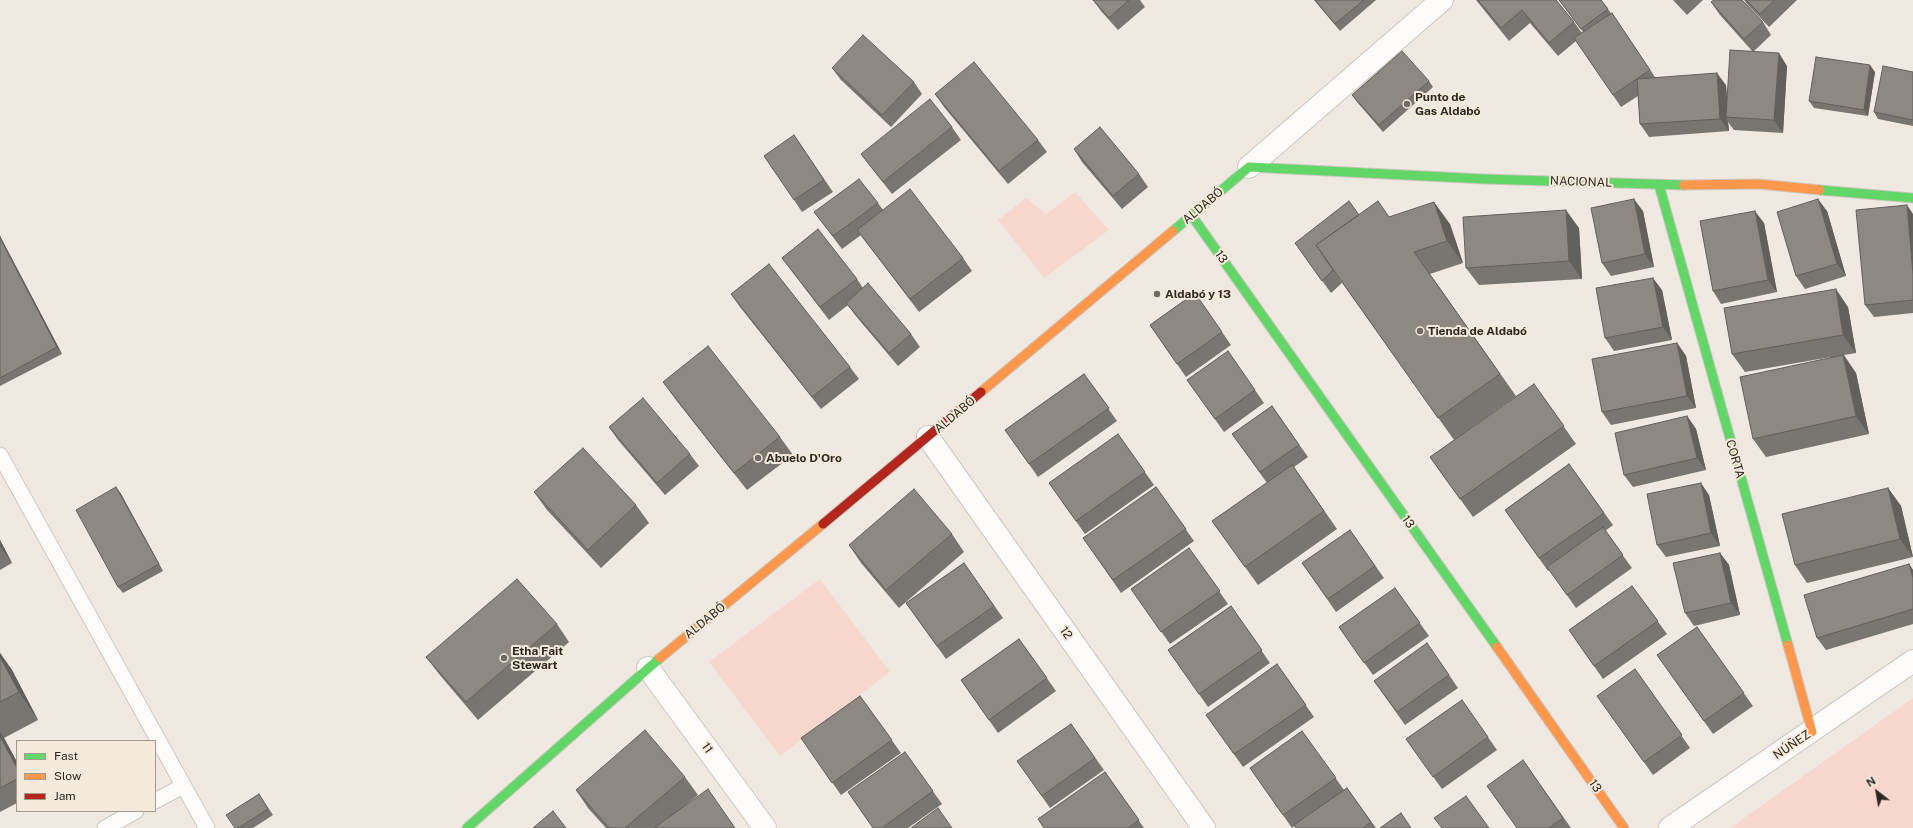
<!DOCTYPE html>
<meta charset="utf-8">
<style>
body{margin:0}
#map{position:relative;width:1913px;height:828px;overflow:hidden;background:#efe9e1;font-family:"Public Sans",sans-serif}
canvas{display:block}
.legend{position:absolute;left:16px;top:740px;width:140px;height:72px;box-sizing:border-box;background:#f5eadb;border:1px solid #a49c91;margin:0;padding:5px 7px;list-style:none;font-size:12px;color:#2b2822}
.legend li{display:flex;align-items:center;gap:8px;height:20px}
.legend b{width:20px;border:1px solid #a49c91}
.north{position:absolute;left:1857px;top:772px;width:40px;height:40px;-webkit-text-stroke:3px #f5eadb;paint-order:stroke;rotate:329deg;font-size:11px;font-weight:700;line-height:16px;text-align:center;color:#2b2822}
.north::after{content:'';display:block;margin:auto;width:14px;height:18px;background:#2b2822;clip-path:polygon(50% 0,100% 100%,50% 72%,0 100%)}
</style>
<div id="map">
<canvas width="1913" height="828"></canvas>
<ul class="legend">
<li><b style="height:5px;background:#63d668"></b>Fast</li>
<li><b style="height:5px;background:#ff974d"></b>Slow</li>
<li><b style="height:5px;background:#b3261e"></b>Jam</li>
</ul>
<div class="north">N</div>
</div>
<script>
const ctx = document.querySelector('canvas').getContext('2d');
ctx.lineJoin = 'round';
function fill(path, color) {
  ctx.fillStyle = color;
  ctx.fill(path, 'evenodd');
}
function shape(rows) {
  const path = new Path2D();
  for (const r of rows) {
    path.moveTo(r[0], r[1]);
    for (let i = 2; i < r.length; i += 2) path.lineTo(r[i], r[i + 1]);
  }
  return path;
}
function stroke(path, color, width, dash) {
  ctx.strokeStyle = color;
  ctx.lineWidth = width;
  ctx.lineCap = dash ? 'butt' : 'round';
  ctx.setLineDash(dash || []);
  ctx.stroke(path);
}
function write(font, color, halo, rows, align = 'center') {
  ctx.font = font + ' "Public Sans",sans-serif';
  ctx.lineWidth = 4;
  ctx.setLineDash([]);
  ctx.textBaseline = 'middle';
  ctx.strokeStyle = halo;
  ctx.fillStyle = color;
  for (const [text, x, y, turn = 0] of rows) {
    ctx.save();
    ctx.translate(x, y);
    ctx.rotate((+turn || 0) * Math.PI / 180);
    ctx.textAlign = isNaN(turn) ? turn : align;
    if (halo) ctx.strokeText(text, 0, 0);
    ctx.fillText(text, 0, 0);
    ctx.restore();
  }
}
const green = shape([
 [1075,192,1109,230,1044,278,998,220,1026,198,1046,214],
 [820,579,890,672,780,756,709,662],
 [1913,698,1913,828,1730,828]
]);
const lane = shape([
 [0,455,207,828],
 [155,801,183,786],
 [105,828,136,811]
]);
const street = shape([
 [1249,167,1442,0],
 [928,437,1204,828],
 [648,668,765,828],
 [1670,828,1913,661]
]);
const fast = shape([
 [1659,185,1788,645],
 [1820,190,1913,198],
 [1192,216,1497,647],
 [1173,231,1249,167,1484,179,1684,185],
 [467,828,660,658]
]);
const slow = shape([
 [1684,185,1759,184,1820,190],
 [981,392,1173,231],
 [1788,645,1812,732],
 [1497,647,1624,828],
 [660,658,823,524]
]);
const jam = shape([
 [823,524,981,392]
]);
const wall = shape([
 [1093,0,1140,0,1145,7,1118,30,1101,11],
 [1314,0,1376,0,1340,31],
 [1476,0,1556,0,1574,22,1582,33,1583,32,1559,0,1601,0,1620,25,1655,77,1726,85,1727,97,1753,52,1720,15,1711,2,1763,22,1771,35,1753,52,1787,66,1783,133,1734,130,1728,122,1729,131,1649,137,1640,124,1638,96,1621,107,1576,41,1558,56,1530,23,1509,41],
 [1673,0,1703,0,1687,15],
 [1744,0,1797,0,1769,27,1747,4],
 [832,68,914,82,922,94,891,127,841,80],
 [1875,72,1868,116,1814,108,1809,101],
 [1913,72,1913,126,1878,119,1874,112],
 [1429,81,1433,87,1383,132,1357,102,1352,95],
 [935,94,1038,140,1047,152,1008,184,944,107],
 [952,127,961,140,892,194,870,166,861,154],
 [794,135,833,192,802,212,794,200],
 [1074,149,1139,174,1148,187,1122,209,1082,162],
 [878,203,883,210,963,258,972,271,919,312,861,235,842,249,814,212],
 [1643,211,1654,267,1611,276,1602,263],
 [1827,211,1846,276,1805,289,1796,276],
 [1913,214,1913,313,1874,317,1865,305],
 [1359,215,1389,217,1450,224,1463,263,1430,274,1516,396,1454,440,1331,267,1342,283,1331,293,1295,243],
 [1764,223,1777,292,1721,304,1713,291],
 [1579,228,1582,279,1479,285,1466,268],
 [0,236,62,354,0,386],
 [782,258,857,279,863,288,911,334,920,347,898,366,855,315,848,305,829,320,791,270],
 [1662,290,1672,340,1614,351,1605,338],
 [1195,293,1231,345,1186,377,1150,325],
 [731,294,850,367,859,379,821,409,740,307],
 [1848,307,1856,353,1844,355,1856,373,1869,434,1766,457,1753,439,1831,357,1745,372,1732,354],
 [1677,343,1686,356,1696,408,1611,425,1602,412],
 [1228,351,1264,403,1224,432,1187,380],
 [1084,374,1117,421,1038,477,1005,430],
 [663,382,780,437,793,455,747,490,676,400],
 [1534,384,1576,444,1473,517,1430,457],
 [1272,406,1308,457,1294,467,1337,529,1258,585,1212,521,1267,483,1232,434],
 [1687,416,1696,429,1706,470,1633,487,1624,475],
 [609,427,690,454,699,466,665,495,618,440],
 [1118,434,1154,485,1085,534,1049,483],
 [1569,464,1613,525,1605,531,1632,568,1576,608,1549,570,1548,571,1505,510],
 [116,487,121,494,163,571,123,593,118,587],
 [1156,487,1194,541,1121,593,1083,538],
 [1888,488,1901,506,1913,557,1807,583,1795,565],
 [534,492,636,505,649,523,601,568,547,510],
 [1709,495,1720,546,1666,557,1657,545],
 [1350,530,1384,578,1336,612,1302,563],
 [952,534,964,552,899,608,861,563,849,545],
 [0,540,12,563,0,570],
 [1189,548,1228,604,1170,644,1131,589],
 [1720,553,1729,565,1740,615,1694,626,1685,613],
 [964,563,1003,618,946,659,906,603],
 [1909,564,1913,570,1913,624,1826,650,1817,638],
 [1632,586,1667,634,1603,679,1569,630],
 [1395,588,1429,636,1373,675,1339,627],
 [1231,606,1270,663,1208,707,1168,650],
 [557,624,569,642,478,720,439,674,426,657],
 [1697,627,1753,706,1713,734,1657,655],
 [1019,639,1056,691,998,733,961,680],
 [1427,643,1458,688,1405,725,1374,681],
 [0,653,12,670,38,720,4,738,17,762,17,803,0,812],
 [1277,664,1314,717,1243,767,1206,715],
 [1635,669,1690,748,1653,775,1597,696],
 [860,696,901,753,841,795,801,738],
 [1462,700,1497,750,1442,789,1406,739],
 [1071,724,1104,770,1050,808,1017,761],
 [1302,731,1344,790,1347,788,1376,828,1296,828,1294,826,1292,828,1250,768],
 [905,752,942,804,908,828,873,828],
 [1523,760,1571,828,1517,828],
 [1105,772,1144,828,1044,828],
 [685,777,698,795,683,807,735,828,606,828,588,808,576,790],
 [259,794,273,815,253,828,235,828]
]);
const shadedWall = shape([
 [1779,53,1787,66,1783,133,1774,120],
 [1870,65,1875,72,1868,116,1864,110],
 [1717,73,1726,85,1728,117,1726,117,1728,122,1729,131,1720,119],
 [1634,199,1643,211,1654,267,1645,254],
 [1818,199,1827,211,1846,276,1837,264],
 [1434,202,1450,224,1463,263,1447,241],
 [1907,205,1913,214,1913,274],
 [1566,210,1579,228,1582,279,1569,261],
 [1755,211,1764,223,1777,292,1768,280],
 [0,236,62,354,57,347,0,238],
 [1653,278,1662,290,1672,340,1663,327],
 [1836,289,1848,307,1856,353,1843,335],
 [1677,343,1686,356,1696,408,1687,396],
 [1843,355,1856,373,1869,434,1856,416],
 [1687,416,1696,429,1706,470,1697,458],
 [1701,483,1709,495,1720,546,1711,533],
 [116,487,121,494,163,571,159,564],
 [1888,488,1901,506,1913,557,1900,539],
 [0,540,12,563,0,546],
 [1720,553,1729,565,1740,615,1731,603],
 [1909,564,1913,570,1913,578],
 [0,653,12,670,38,720,19,692,0,657],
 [0,732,4,738,17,762,17,768,0,736]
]);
const building = shape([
 [1093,0,1129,0,1109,18,1093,0],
 [1315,0,1364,0,1335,24,1315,0],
 [1478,0,1556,0,1574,22,1549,43,1522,10,1501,28,1478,0],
 [1559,0,1601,0,1608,9,1581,29,1559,0],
 [1714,0,1742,0,1763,22,1744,39,1711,2,1714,0],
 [1746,0,1775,0,1760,14,1746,0],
 [1612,13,1650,70,1613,95,1574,38,1612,13],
 [863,35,914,82,882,115,832,68,863,35],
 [1730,50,1779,53,1774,120,1726,117,1730,50],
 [1402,51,1429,81,1379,125,1352,95,1402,51],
 [1816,57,1870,65,1864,110,1809,101,1816,57],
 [974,62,1038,140,999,171,935,94,974,62],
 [1883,66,1913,72,1913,120,1874,112,1883,66],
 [1717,73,1720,119,1640,124,1637,79,1717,73],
 [930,99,952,127,883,182,861,154,930,99],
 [1100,127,1139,174,1113,196,1074,149,1100,127],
 [794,135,824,180,794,200,764,156,794,135],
 [859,179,878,203,833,236,814,212,859,179],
 [910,189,963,258,910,299,857,230,910,189],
 [1634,199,1645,254,1602,263,1591,208,1634,199],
 [1818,199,1837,264,1796,276,1777,212,1818,199],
 [1349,201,1359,215,1316,245,1333,270,1322,281,1295,243,1349,201],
 [1378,201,1389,217,1434,202,1447,241,1414,252,1500,374,1438,418,1316,245,1378,201],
 [1907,205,1913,274,1913,300,1865,305,1856,210,1907,205],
 [1566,210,1569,261,1466,268,1463,217,1566,210],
 [1755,211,1768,280,1713,291,1700,221,1755,211],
 [818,229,857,279,820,307,782,258,818,229],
 [0,238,57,347,0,378,0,238],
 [769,264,850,367,812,397,731,294,769,264],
 [1653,278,1663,327,1605,338,1596,288,1653,278],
 [868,283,911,334,889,353,846,303,868,283],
 [1836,289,1843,335,1732,354,1724,308,1836,289],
 [1195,293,1222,332,1177,364,1150,325,1195,293],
 [1677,343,1687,396,1602,412,1592,359,1677,343],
 [708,346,780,437,734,473,663,382,708,346],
 [1228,351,1255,390,1215,419,1187,380,1228,351],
 [1843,355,1856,416,1753,439,1740,377,1843,355],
 [1084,374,1109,408,1029,464,1005,430,1084,374],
 [1534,384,1564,426,1460,499,1430,457,1534,384],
 [643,398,690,454,657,483,609,427,643,398],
 [1272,406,1299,445,1260,472,1232,434,1272,406],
 [1687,416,1697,458,1624,475,1615,433,1687,416],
 [1118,434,1145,472,1076,521,1049,483,1118,434],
 [583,448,636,505,588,550,534,492,583,448],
 [1569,464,1604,513,1539,558,1505,510,1569,464],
 [1292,465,1324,511,1245,567,1212,521,1292,465],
 [1701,483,1711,533,1657,545,1647,494,1701,483],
 [116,487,159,564,118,587,76,510,116,487],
 [1156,487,1186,529,1113,580,1083,538,1156,487],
 [1888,488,1900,539,1795,565,1782,514,1888,488],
 [914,489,952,534,886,590,849,545,914,489],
 [1603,527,1623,555,1567,595,1547,567,1603,527],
 [1350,530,1375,566,1328,599,1302,563,1350,530],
 [1189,548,1220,591,1161,632,1131,589,1189,548],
 [1720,553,1731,603,1685,613,1673,563,1720,553],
 [964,563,994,606,937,646,906,603,964,563],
 [1909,564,1913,578,1913,609,1817,638,1804,595,1909,564],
 [517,579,557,624,466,702,426,657,517,579],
 [1632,586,1658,621,1594,666,1569,630,1632,586],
 [1395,588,1420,623,1364,663,1339,627,1395,588],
 [1231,606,1262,650,1199,694,1168,650,1231,606],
 [1697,627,1744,693,1704,721,1657,655,1697,627],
 [1019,639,1047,678,989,720,961,680,1019,639],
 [1427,643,1449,675,1397,712,1374,681,1427,643],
 [0,657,19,692,0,702,0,657],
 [1277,664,1306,705,1234,754,1206,715,1277,664],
 [1635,669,1682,735,1644,762,1597,696,1635,669],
 [860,696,892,740,832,783,801,738,860,696],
 [1462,700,1488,737,1433,777,1406,739,1462,700],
 [1071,724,1095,758,1042,796,1017,761,1071,724],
 [645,730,685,777,625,828,609,828,576,790,645,730],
 [1302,731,1336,778,1283,815,1250,768,1302,731],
 [0,736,17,768,17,779,0,788,0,736],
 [905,752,933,791,882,828,873,828,848,792,905,752],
 [1523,760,1563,818,1549,828,1517,828,1487,786,1523,760],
 [1105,772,1139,820,1128,828,1044,828,1038,819,1105,772],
 [1347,788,1371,822,1363,828,1296,828,1294,825,1347,788],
 [708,789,735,828,654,828,708,789],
 [259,794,268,809,238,828,235,828,226,815,259,794],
 [1466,796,1489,828,1442,828,1434,818,1466,796],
 [938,808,952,828,911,828,938,808],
 [553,811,566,828,533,828,553,811],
 [1401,813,1411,828,1380,828,1401,813]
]);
const markers = [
 [1407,104,4,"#706c65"],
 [1157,294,4,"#706c65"],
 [1420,331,4,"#706c65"],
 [758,458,4,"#706c65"],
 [504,658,4,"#706c65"]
];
const poiNames = [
 ["Punto de",1415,97],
 ["Gas Aldabó",1415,111],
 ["Aldabó y 13",1165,294],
 ["Tienda de Aldabó",1428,331],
 ["Abuelo D'Oro",766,458],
 ["Etha Fait",512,651],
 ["Stewart",512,665]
];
const streetNames = [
 ["NACIONAL",1581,182,2],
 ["ALDABÓ",1203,206,-40],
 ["13",1221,257,55],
 ["ALDABÓ",955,415,-40],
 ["CORTA",1735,459,74],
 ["13",1408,522,55],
 ["ALDABÓ",705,621,-39],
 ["12",1066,633,55],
 ["NÚÑEZ",1792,745,-34],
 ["11",707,748,54],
 ["13",1595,786,55]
];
fill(green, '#f8d7ce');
stroke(lane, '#cbc7c0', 17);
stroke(street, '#cbc7c0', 24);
stroke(fast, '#cbc7c0', 11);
stroke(slow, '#cbc7c0', 11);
stroke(jam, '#cbc7c0', 11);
stroke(lane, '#fdfcfa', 15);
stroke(street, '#fdfcfa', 22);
stroke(fast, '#63d668', 9);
stroke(slow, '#ff974d', 9);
stroke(jam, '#b3261e', 9);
fill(wall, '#797570');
fill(shadedWall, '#635f5b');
fill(building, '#8d8882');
stroke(building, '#635f5b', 1);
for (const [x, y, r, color] of markers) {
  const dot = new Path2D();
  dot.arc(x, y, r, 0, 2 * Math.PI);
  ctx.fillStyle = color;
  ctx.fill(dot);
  stroke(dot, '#f5eadb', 1.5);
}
write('bold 12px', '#2b2822', '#f5eadb', poiNames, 'left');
write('12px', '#2b2822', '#f5eadb', streetNames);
</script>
